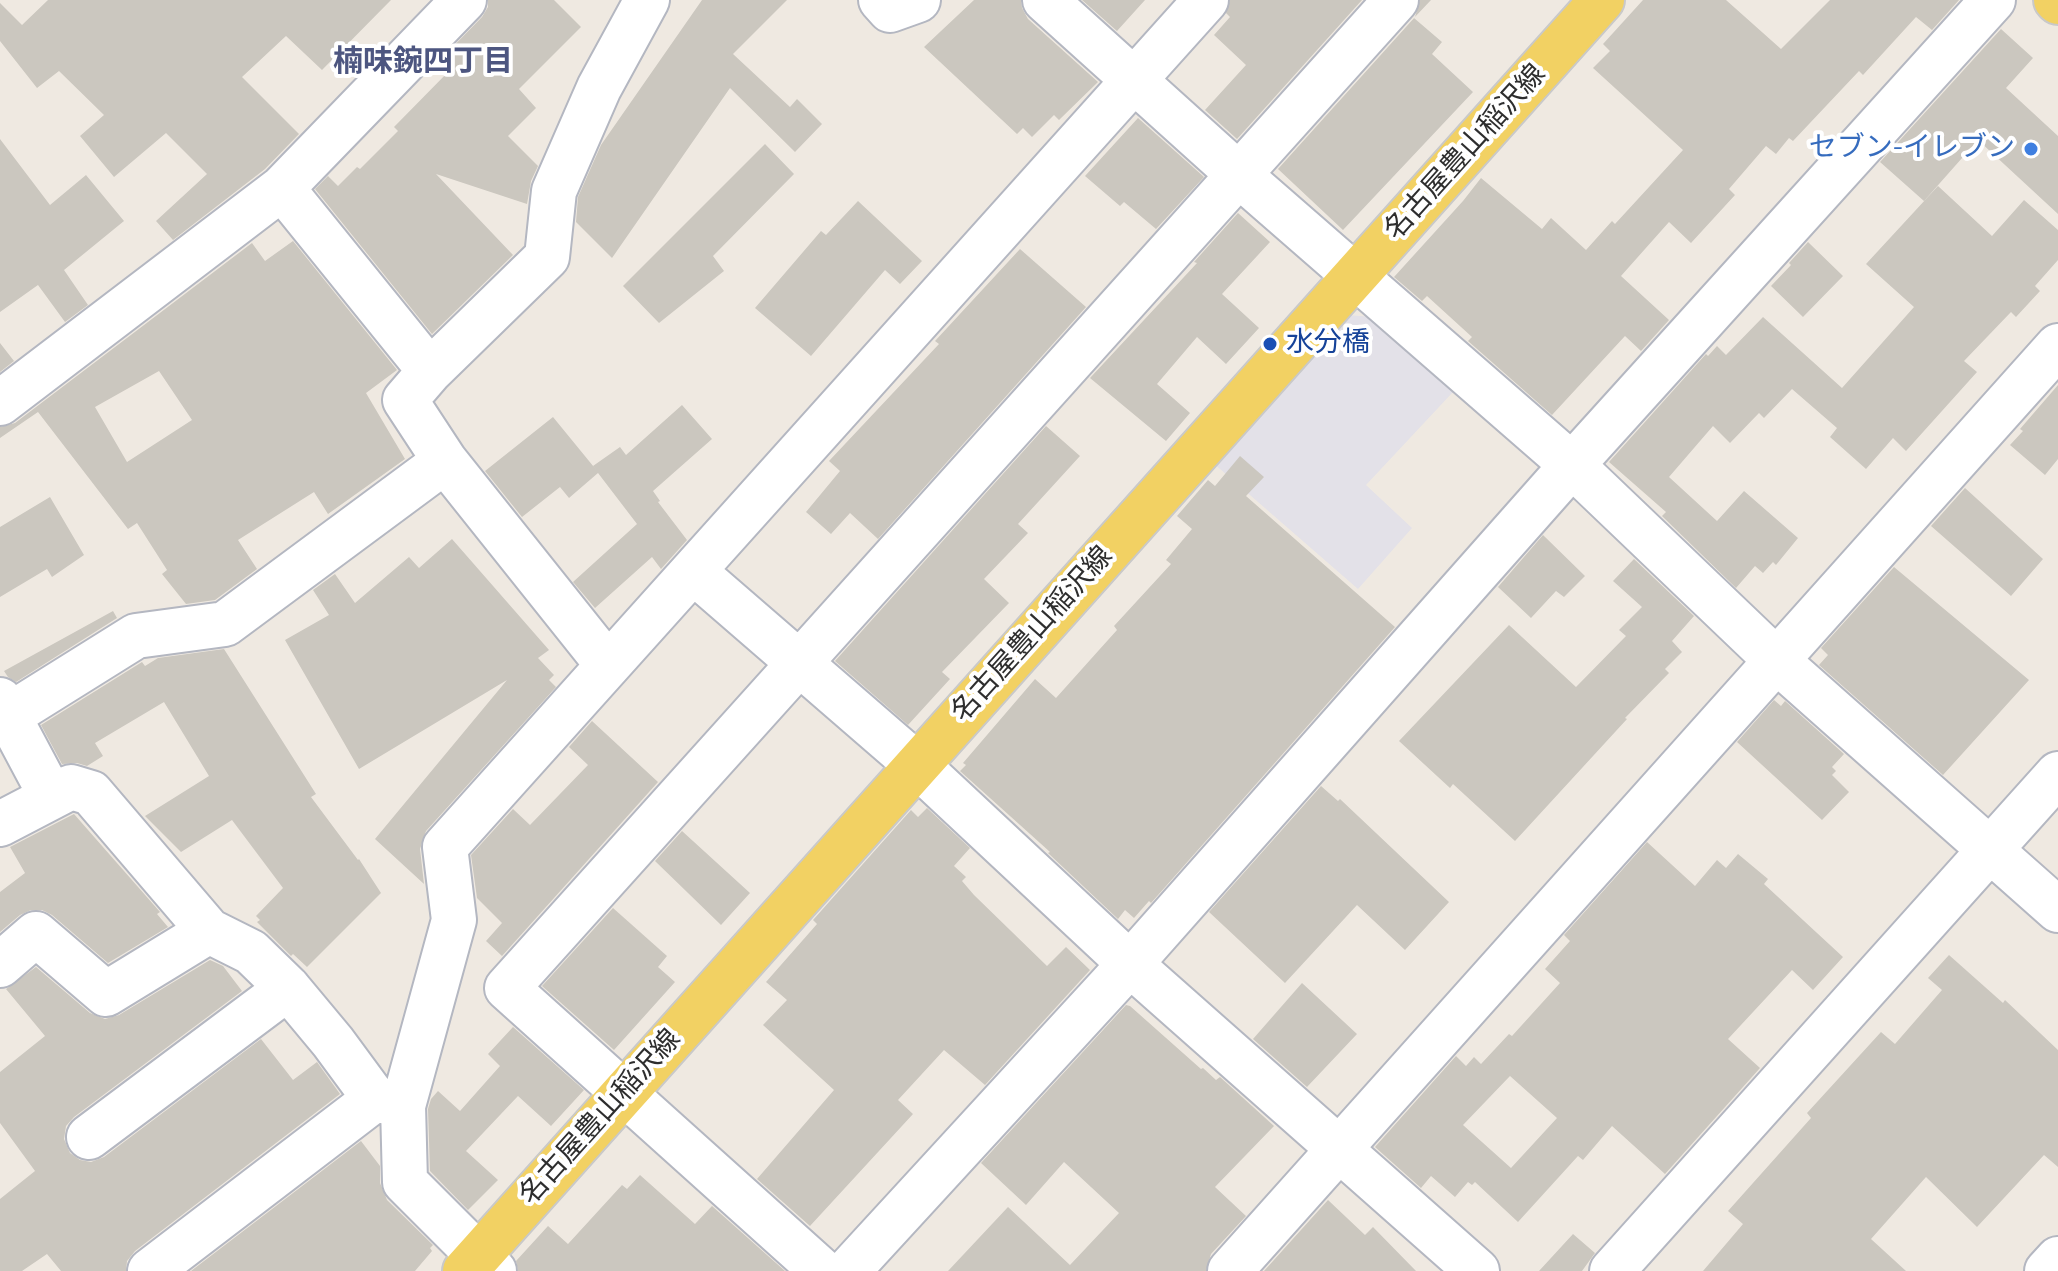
<!DOCTYPE html>
<meta charset="utf-8">
<style>
body{margin:0}
canvas{display:block;background:#efe9e1}
</style>
<canvas width="2058" height="1271"></canvas>
<script>
const ctx = document.querySelector('canvas').getContext('2d');
ctx.lineJoin = 'round';
function fill(path, color) {
  ctx.fillStyle = color;
  ctx.fill(path, 'evenodd');
}
function shape(rows) {
  const path = new Path2D();
  for (const r of rows) {
    path.moveTo(r[0], r[1]);
    for (let i = 2; i < r.length; i += 2) path.lineTo(r[i], r[i + 1]);
  }
  return path;
}
function stroke(path, color, width, dash) {
  ctx.strokeStyle = color;
  ctx.lineWidth = width;
  ctx.lineCap = dash ? 'butt' : 'round';
  ctx.setLineDash(dash || []);
  ctx.stroke(path);
}
function write(font, color, halo, rows, align = 'center') {
  ctx.font = font + ' "Sofia Sans Condensed","Noto Sans JP",sans-serif';
  ctx.lineWidth = 8;
  ctx.setLineDash([]);
  ctx.textBaseline = 'middle';
  ctx.strokeStyle = halo;
  ctx.fillStyle = color;
  for (const [text, x, y, turn = 0] of rows) {
    ctx.save();
    ctx.translate(x, y);
    ctx.rotate((+turn || 0) * Math.PI / 180);
    ctx.textAlign = isNaN(turn) ? turn : align;
    if (halo) ctx.strokeText(text, 0, 0);
    ctx.fillText(text, 0, 0);
    ctx.restore();
  }
}
const industrial = shape([
 [1347,315,1373,317,1453,392,1366,485,1412,528,1358,589,1212,462]
]);
const building = shape([
 [48,0,391,0,322,70,286,36,242,77,299,134,265,169,173,240,156,221,207,174,166,133,114,177,80,136,104,115,59,71,37,88,0,41,0,3,22,25],
 [488,0,554,0,581,27,519,89,536,108,508,136,538,166,531,181,527,204,436,174,513,255,432,334,315,189,328,176,338,186,357,167,360,169,398,131,394,127,451,69,441,59,482,17,488,7],
 [702,0,787,0,733,54,790,107,797,99,822,124,795,152,730,88,612,258,576,222,578,197,601,145],
 [974,0,1021,0,1022,8,1028,19,1098,82,1059,120,1054,115,1032,137,1023,128,1017,134,924,47],
 [1082,0,1145,0,1117,31],
 [1230,0,1362,0,1237,139,1205,110,1246,65,1214,35,1230,17,1226,13],
 [1420,0,1431,0,1414,18,1442,42,1432,54,1473,92,1343,230,1278,169,1415,17],
 [1643,0,1726,0,1781,49,1830,0,1959,0,1932,30,1916,17,1863,75,1859,71,1793,141,1789,138,1776,154,1766,146,1729,189,1735,195,1691,243,1669,222,1621,276,1669,320,1641,351,1625,336,1552,415,1468,341,1472,337,1427,296,1422,301,1394,277,1463,201,1481,178,1542,229,1551,218,1586,250,1612,221,1615,224,1683,150,1593,68,1610,51,1603,44],
 [2001,29,2033,58,2006,88,2058,136,2058,214,1978,140,1924,201,1880,162],
 [1138,118,1204,177,1156,229,1124,202,1120,206,1085,176],
 [0,139,50,205,86,175,124,221,64,270,88,305,65,322,38,285,0,312],
 [765,144,794,174,713,256,724,271,659,323,623,286],
 [1938,186,1992,236,2024,200,2058,230,2058,260,2035,286,2040,291,2016,317,2011,312,1964,361,1977,372,1906,451,1893,438,1866,469,1830,437,1837,428,1792,389,1764,418,1759,413,1730,443,1713,426,1669,477,1717,521,1744,491,1798,538,1776,565,1773,562,1763,573,1755,566,1736,588,1662,516,1666,512,1609,462,1706,354,1708,356,1717,346,1726,355,1763,317,1842,388,1914,307,1866,264],
 [858,201,922,261,900,284,885,270,811,356,755,308,821,231,826,235],
 [1238,213,1270,242,1222,294,1259,328,1226,364,1197,337,1157,384,1190,413,1166,441,1090,378,1197,263,1194,262],
 [293,241,397,370,366,393,405,459,328,514,314,492,238,540,257,569,215,600,186,604,162,574,167,570,137,523,128,529,38,412,0,438,0,427,15,423,252,243,265,261],
 [159,371,192,420,127,462,95,407],
 [1808,242,1843,276,1803,317,1771,286,1791,265,1789,263],
 [1020,249,1086,307,878,539,850,513,831,534,806,512,840,471,829,461,939,344,935,341],
 [0,343,14,361,0,372],
 [2058,385,2058,459,2045,475,2010,445,2023,431,2020,429],
 [682,405,712,439,653,491,660,501,658,502,687,540,661,569,652,557,595,608,573,582,637,524,598,473,569,498,560,487,522,517,485,471,553,417,598,472,593,466,620,447,626,455],
 [1046,426,1080,456,1018,524,1028,533,984,579,1009,603,942,672,950,679,908,725,835,661],
 [1240,456,1264,477,1246,496,1395,627,1151,903,1149,901,1134,918,1125,910,1118,919,1048,853,1050,852,960,771,966,765,963,763,1035,679,1056,698,1099,650,1117,630,1114,626,1171,564,1166,560,1192,529,1177,516,1208,480,1215,486],
 [1965,488,2043,559,2011,596,1931,526],
 [50,497,84,555,52,577,47,569,0,597,0,527],
 [1543,535,1585,576,1564,597,1556,591,1531,618,1498,587],
 [452,539,549,650,538,658,554,675,549,680,556,687,426,831,420,849,424,884,375,839,507,680,359,769,285,640,329,615,313,590,335,574,355,603,409,557,419,568],
 [1634,559,1694,616,1672,641,1682,652,1665,669,1669,673,1625,718,1627,719,1515,841,1453,784,1450,788,1399,741,1509,625,1576,687,1626,636,1619,630,1642,607,1613,581],
 [1894,567,2029,680,1943,775,1819,665,1828,655,1821,648],
 [113,611,117,618,16,682,8,677,4,671],
 [224,649,316,794,311,797,358,860,359,859,381,893,307,967,293,954,291,956,257,922,260,920,256,916,283,888,232,820,181,852,145,816,209,776,164,702,95,743,103,756,87,766,77,763,62,764,41,725,142,662,145,666,158,658],
 [1774,700,1781,706,1785,701,1844,754,1832,767,1836,771,1832,775,1849,792,1822,820,1737,742],
 [592,721,658,782,502,956,486,941,502,923,477,898,471,855,513,809,530,825,588,765,569,747],
 [1321,786,1338,801,1340,799,1449,902,1405,950,1357,905,1285,983,1209,912],
 [927,808,970,848,954,866,966,877,962,881,974,895,1047,966,1066,947,1090,970,985,1085,944,1050,898,1100,913,1114,810,1226,757,1179,834,1090,763,1025,787,1000,766,982,817,924,813,920,911,810,918,817],
 [74,814,160,912,157,914,168,927,108,963,52,915,42,910,31,910,20,915,0,932,0,892,25,873,10,847],
 [682,831,750,893,721,925,655,861],
 [1647,842,1695,886,1717,860,1726,868,1738,854,1768,879,1764,884,1843,957,1813,990,1792,970,1728,1039,1760,1068,1665,1174,1612,1126,1583,1160,1578,1156,1518,1222,1475,1182,1472,1185,1468,1182,1455,1197,1431,1176,1421,1188,1375,1147,1456,1056,1466,1066,1474,1057,1481,1064,1509,1034,1512,1036,1560,983,1545,969,1570,941,1564,935],
 [1510,1076,1557,1118,1511,1168,1463,1125],
 [613,908,667,956,658,967,675,982,614,1050,542,986],
 [1949,955,2003,1003,2005,1000,2058,1050,2058,1167,2044,1155,1977,1227,1926,1177,1871,1239,1906,1271,1703,1271,1743,1224,1728,1211,1811,1118,1807,1113,1881,1032,1895,1044,1942,990,1928,978],
 [210,960,223,966,242,991,74,1117,66,1126,64,1139,70,1153,80,1160,91,1162,104,1157,261,1039,293,1080,317,1062,340,1094,135,1251,127,1261,126,1271,61,1271,47,1254,22,1271,0,1271,0,1199,35,1171,0,1123,0,1072,45,1036,6,989,36,967,90,1013,105,1019,119,1015],
 [1302,983,1357,1034,1307,1087,1253,1039],
 [1126,1005,1130,1006,1201,1069,1203,1068,1216,1080,1220,1077,1274,1126,1215,1187,1246,1216,1211,1254,1206,1271,948,1271,1008,1207,1070,1265,1119,1213,1064,1162,1026,1205,981,1163],
 [513,1027,584,1090,551,1126,518,1096,466,1151,498,1180,468,1210,430,1171,428,1109,431,1099,438,1091,460,1111,500,1066,488,1054],
 [361,1141,380,1166,380,1183,387,1200,433,1245,430,1248,432,1251,415,1271,191,1271],
 [640,1175,695,1224,712,1206,785,1271,518,1271,516,1261,548,1226,568,1244,622,1185,627,1189],
 [1328,1200,1365,1235,1373,1227,1416,1271,1264,1271],
 [1573,1234,1595,1253,1582,1271,1539,1271]
]);
const minor = shape([
 [881,0,890,10,918,0],
 [1045,0,1238,174,1572,465,1776,660,2058,910],
 [282,188,430,371,405,400,445,461,607,664],
 [430,371,547,257,554,191,599,88,647,0],
 [0,403,282,188,464,0],
 [693,571,917,765,1130,964,1477,1271],
 [0,700,51,796],
 [8,716,136,636,225,624,445,461],
 [0,824,71,787,91,793,209,931],
 [0,965,36,934,106,994,209,931,251,952,288,988,333,1042,375,1099,403,1106],
 [89,1137,288,988],
 [150,1271,375,1099],
 [494,1271,405,1182,403,1106,454,920,445,847,1206,0],
 [822,1271,507,988,1396,0],
 [848,1271,1130,964,1572,465,1993,0],
 [1230,1271,2058,346],
 [1612,1271,2058,774],
 [2047,1271,2058,1259]
]);
const major = shape([
 [2056,0,2058,2],
 [465,1271,1602,0]
]);
const markers = [
 [2031,149,8,"#3f7fe0"],
 [1270,344,8,"#1a4fb4"]
];
const shopNames = [
 ["セブン-イレブン",2015,149]
];
const streetNames = [
 ["名古屋豊山稲沢線",1466,153,-48],
 ["名古屋豊山稲沢線",1033,635,-48],
 ["名古屋豊山稲沢線",601,1118,-48]
];
const transitNames = [
 ["水分橋",1286,344]
];
const neighbourhoodNames = [
 ["楠味鋺四丁目",423,63]
];
fill(industrial, '#e3e1e8');
fill(building, '#cbc7bf');
stroke(minor, '#b4b7c1', 48);
stroke(major, '#c9c9c9', 48);
stroke(minor, '#fff', 44);
stroke(major, '#f2d163', 44);
for (const [x, y, r, color] of markers) {
  const dot = new Path2D();
  dot.arc(x, y, r, 0, 2 * Math.PI);
  ctx.fillStyle = color;
  ctx.fill(dot);
  stroke(dot, '#fff', 3);
}
write('28px', '#366cbe', '#fff', shopNames, 'right');
write('28px', '#2e2e2e', '#fff', streetNames);
write('28px', '#164399', '#fff', transitNames, 'left');
write('bold 30px', '#4d5680', '#fff', neighbourhoodNames);
</script>
